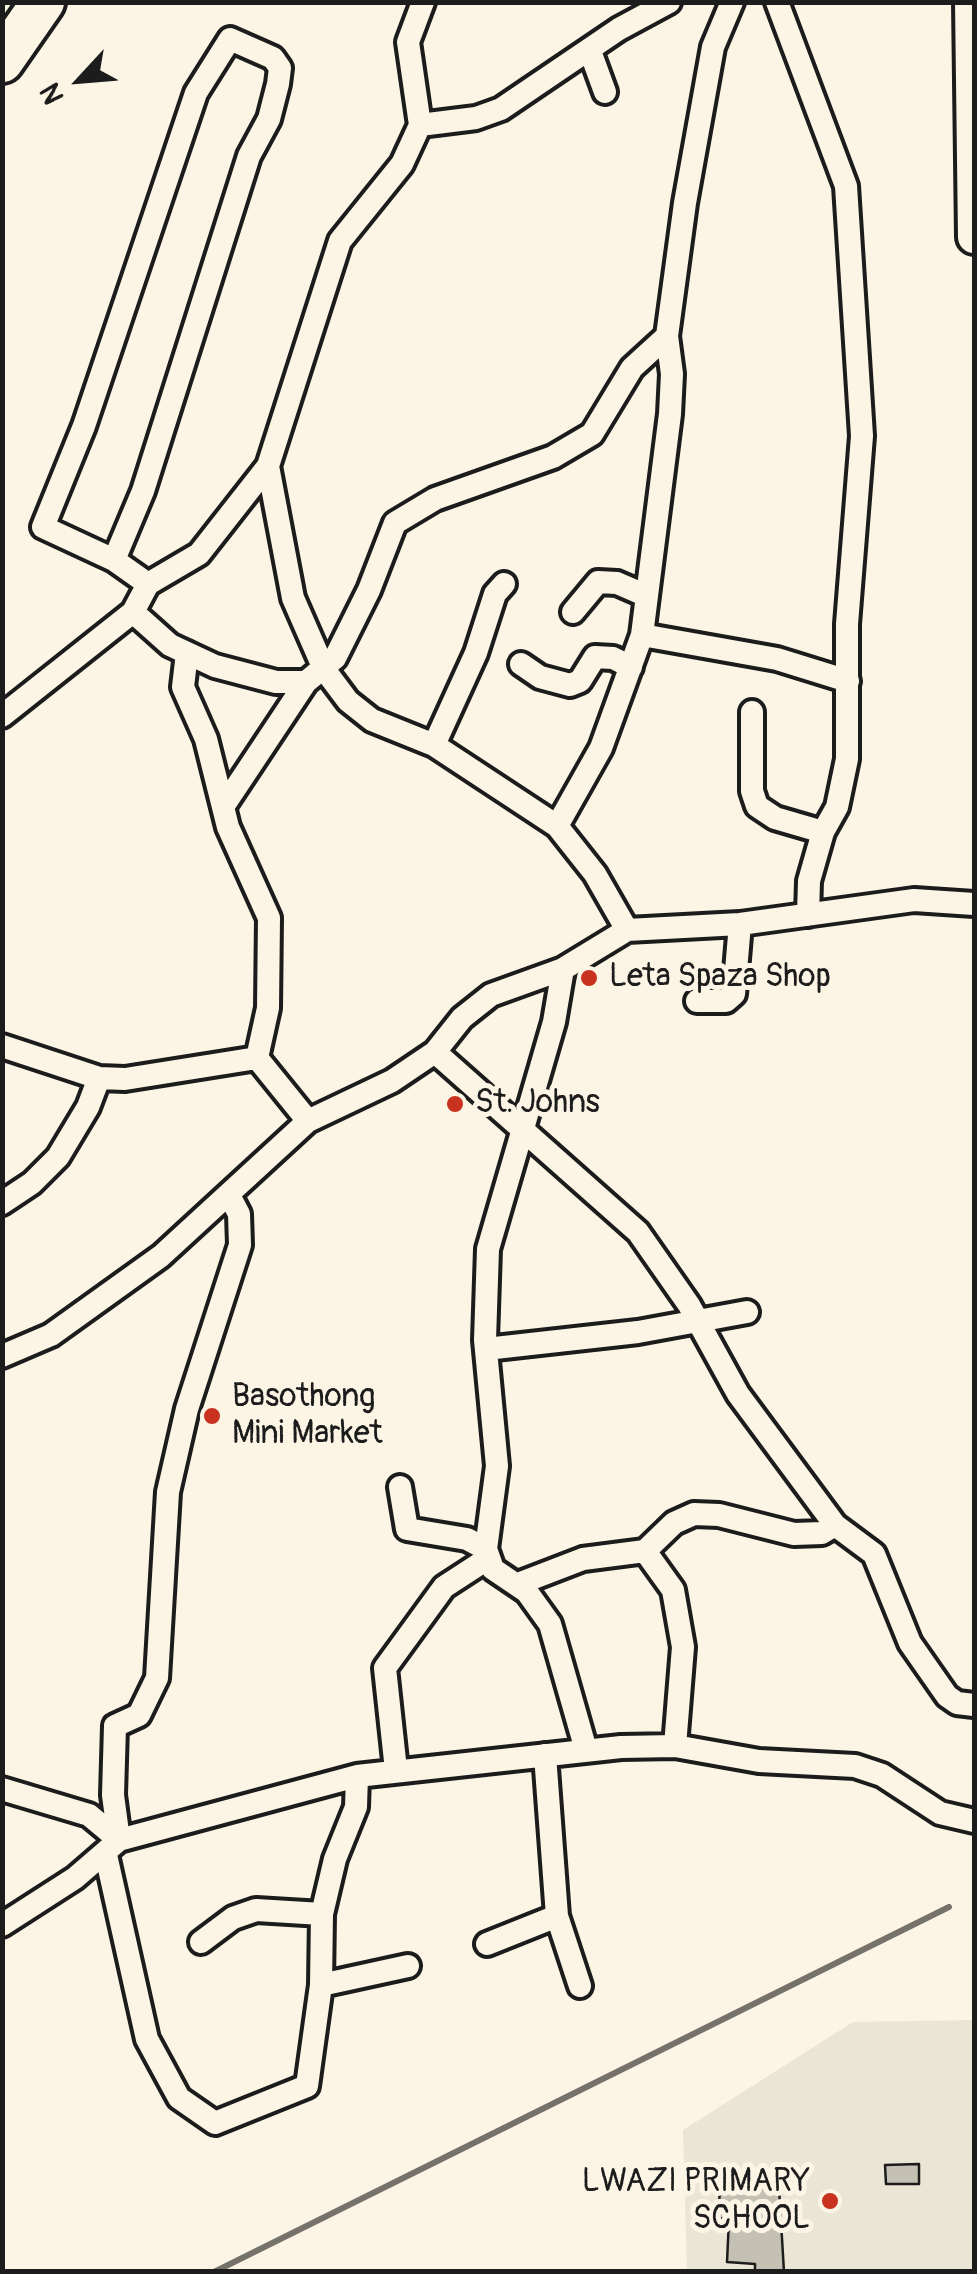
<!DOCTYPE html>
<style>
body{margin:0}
#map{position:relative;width:977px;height:2274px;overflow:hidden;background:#fcf5e5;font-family:Pangolin,sans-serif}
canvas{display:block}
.frame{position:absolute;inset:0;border:5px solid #1c1c1c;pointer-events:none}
.north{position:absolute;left:30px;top:30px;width:100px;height:100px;-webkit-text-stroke:8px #fcf5e5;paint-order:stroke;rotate:244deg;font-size:28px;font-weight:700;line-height:40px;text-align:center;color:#1c1c1c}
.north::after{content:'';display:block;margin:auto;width:35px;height:45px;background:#1c1c1c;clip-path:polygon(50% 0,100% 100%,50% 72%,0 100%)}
</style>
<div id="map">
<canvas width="977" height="2274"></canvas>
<div class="frame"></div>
<div class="north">N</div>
</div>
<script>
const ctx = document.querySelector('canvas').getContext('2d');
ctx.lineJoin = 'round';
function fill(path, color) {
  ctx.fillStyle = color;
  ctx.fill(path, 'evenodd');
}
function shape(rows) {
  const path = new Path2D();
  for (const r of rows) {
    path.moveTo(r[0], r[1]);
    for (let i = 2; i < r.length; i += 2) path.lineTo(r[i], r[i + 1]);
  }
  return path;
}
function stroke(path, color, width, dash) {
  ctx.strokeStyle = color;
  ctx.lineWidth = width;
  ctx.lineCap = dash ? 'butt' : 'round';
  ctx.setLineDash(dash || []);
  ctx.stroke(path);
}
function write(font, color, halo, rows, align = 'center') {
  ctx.font = font + ' Pangolin,sans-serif';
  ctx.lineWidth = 10;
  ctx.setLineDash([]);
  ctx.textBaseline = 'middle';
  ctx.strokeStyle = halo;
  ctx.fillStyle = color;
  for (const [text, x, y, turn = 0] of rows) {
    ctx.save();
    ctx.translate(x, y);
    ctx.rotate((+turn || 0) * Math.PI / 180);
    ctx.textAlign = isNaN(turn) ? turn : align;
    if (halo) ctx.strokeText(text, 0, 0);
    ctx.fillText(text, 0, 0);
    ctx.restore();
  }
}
const built = shape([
 [974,2020,974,2271,687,2271,683,2130,853,2022]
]);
const stream = shape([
 [214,2272,949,1907]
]);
const building = shape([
 [919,2164,919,2184,886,2184,885,2165,919,2164],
 [720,2171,746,2173,745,2186,779,2188,784,2272,755,2272,755,2264,727,2262,729,2219,719,2218,720,2171]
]);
const street = shape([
 [777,2,846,186,862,436,847,624,847,759,837,807,823,832,809,881,808,915],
 [590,51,605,92],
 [420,125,476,118,501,109,619,29,669,2],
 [268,466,293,598,324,669,348,701,372,720,434,745,557,826,595,874,627,930],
 [114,560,143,491,249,156,269,119,278,84,280,68,273,58,230,39,196,93,84,426,43,527,114,560,148,584],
 [133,612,170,645,215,666,276,682,306,682],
 [573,612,598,582,617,583,647,596],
 [642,635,777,659,848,681],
 [187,653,183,687,206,739,228,827,269,918,268,1008,257,1058],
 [521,664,540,677,570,685,580,681,595,657,613,658,631,667],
 [752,712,752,791,757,806,775,818,823,832],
 [2,716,133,612,148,584,199,554,268,466,340,241,402,164,420,125,408,42,423,2],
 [434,745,476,653,495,594,504,584],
 [223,807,306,682,335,658,369,590,395,523,435,499,553,457,592,434,632,368,667,336],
 [557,826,601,748,642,635,670,414,672,374,667,336,685,203,713,47,732,2],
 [697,1001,726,1001,734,994,740,924],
 [2,1046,99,1078,125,1079,257,1058],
 [435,1052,638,1232,689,1305,738,1394,835,1525],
 [257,1058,308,1121],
 [2,1203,32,1183,58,1157,88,1107,99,1078],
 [486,1349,638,1332,747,1312],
 [2,1356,51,1335,161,1256,308,1121,392,1081,435,1052,462,1018,491,995,563,969],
 [400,1487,407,1529,467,1539,486,1549],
 [645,1551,673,1590,683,1647,675,1746],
 [518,1584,583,1559,645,1551,674,1523,694,1514,719,1515,794,1534,822,1533,835,1525,874,1554,910,1643,947,1696,957,1703,974,1705],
 [586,1750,550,1624,527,1592,493,1569,486,1549,497,1466,485,1340,488,1249,554,1022,563,969,627,930,740,924,914,900,974,904],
 [545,1755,557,1916,580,1986],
 [396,1770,385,1668,444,1587,487,1559],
 [2,1789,89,1815,119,1840,357,1776,621,1747,675,1746,759,1761,855,1766,882,1775,940,1813,974,1821],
 [106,1855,147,2039,179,2098,215,2123,307,2086,321,1985,322,1914,335,1859,356,1807,357,1776],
 [2,1925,75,1878,119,1840,113,1795,115,1726,139,1715,157,1678,168,1492,187,1409,240,1245,239,1214,229,1195],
 [201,1942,233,1918,256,1910,322,1914],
 [487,1944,557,1916],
 [321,1985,408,1966]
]);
const secondary = shape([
 [971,2,974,237]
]);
const highway = shape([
 [2,61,43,2]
]);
const markers = [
 [589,978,10,"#c8321e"],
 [455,1104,10,"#c8321e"],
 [212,1416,10,"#c8321e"],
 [830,2201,10,"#c8321e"]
];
const poiNames = [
 ["Leta Spaza Shop",609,978],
 ["St. Johns",475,1104],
 ["Basothong",232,1398],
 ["Mini Market",232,1435],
 ["LWAZI PRIMARY",810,2183,"right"],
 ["SCHOOL",810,2220,"right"]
];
fill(built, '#ebe5d6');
stroke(stream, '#75726c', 6);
fill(building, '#c4c0b3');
stroke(building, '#1c1c1c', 2.5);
stroke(street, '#1c1c1c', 30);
stroke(secondary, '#1c1c1c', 40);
stroke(highway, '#1c1c1c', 50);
stroke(street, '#fcf5e5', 22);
stroke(secondary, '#fcf5e5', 32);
stroke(highway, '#fcf5e5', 42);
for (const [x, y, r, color] of markers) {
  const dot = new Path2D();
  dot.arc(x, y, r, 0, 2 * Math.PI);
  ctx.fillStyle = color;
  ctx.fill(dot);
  stroke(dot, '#fcf5e5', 4);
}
write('32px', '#1c1c1c', '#fcf5e5', poiNames, 'left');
</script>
